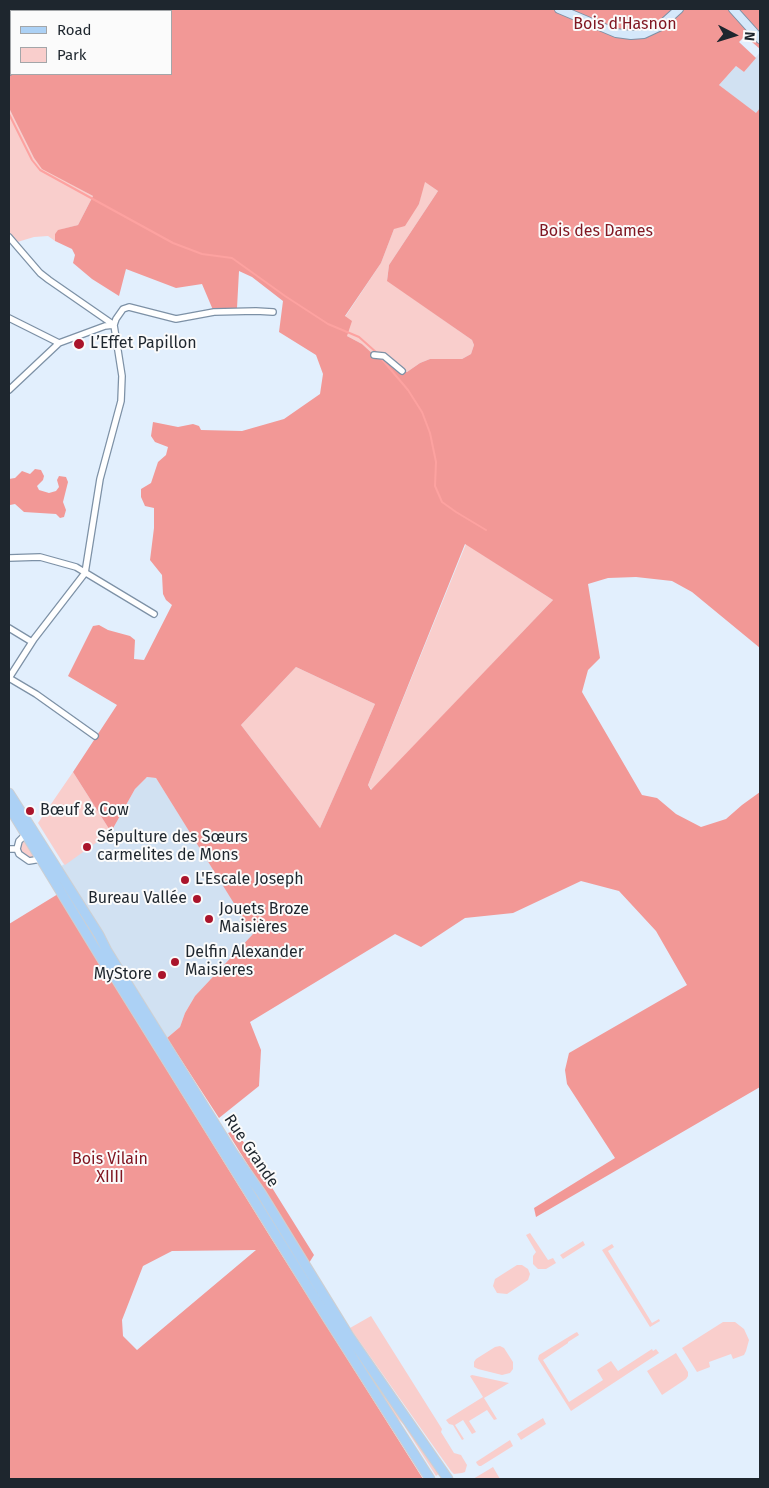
<!DOCTYPE html>
<meta charset="utf-8">
<style>
body{margin:0}
#map{position:relative;width:769px;height:1488px;overflow:hidden;background:#e2effd;font-family:"Fira Sans",sans-serif}
canvas{display:block}
.frame{position:absolute;inset:0;border:10px solid #1e262e;pointer-events:none}
.legend{position:absolute;left:10px;top:10px;width:162px;height:65px;box-sizing:border-box;background:#fbfbfb;border:1px solid #a3a6a9;margin:0;padding:6px 9px;list-style:none;font-size:15px;color:#1e262e}
.legend li{display:flex;align-items:center;gap:10px;height:25px}
.legend b{width:25px;border:1px solid #a3a6a9}
.north{position:absolute;left:709px;top:10px;width:50px;height:50px;-webkit-text-stroke:4px #fbfbfb;paint-order:stroke;rotate:95deg;font-size:14px;font-weight:700;line-height:20px;text-align:center;color:#1e262e}
.north::after{content:'';display:block;margin:auto;width:18px;height:22px;background:#1e262e;clip-path:polygon(50% 0,100% 100%,50% 72%,0 100%)}
</style>
<div id="map">
<canvas width="769" height="1488"></canvas>
<div class="frame"></div>
<ul class="legend">
<li><b style="height:6px;background:#acd1f5"></b>Road</li>
<li><b style="height:14px;background:#f9cecc"></b>Park</li>
</ul>
<div class="north">N</div>
</div>
<script>
const ctx = document.querySelector('canvas').getContext('2d');
ctx.lineJoin = 'round';
function fill(path, color) {
  ctx.fillStyle = color;
  ctx.fill(path, 'evenodd');
}
function shape(rows) {
  const path = new Path2D();
  for (const r of rows) {
    path.moveTo(r[0], r[1]);
    for (let i = 2; i < r.length; i += 2) path.lineTo(r[i], r[i + 1]);
  }
  return path;
}
function stroke(path, color, width, dash) {
  ctx.strokeStyle = color;
  ctx.lineWidth = width;
  ctx.lineCap = dash ? 'butt' : 'round';
  ctx.setLineDash(dash || []);
  ctx.stroke(path);
}
function write(font, color, halo, rows, align = 'center') {
  ctx.font = font + ' "Fira Sans",sans-serif';
  ctx.lineWidth = 4;
  ctx.setLineDash([]);
  ctx.textBaseline = 'middle';
  ctx.strokeStyle = halo;
  ctx.fillStyle = color;
  for (const [text, x, y, turn = 0] of rows) {
    ctx.save();
    ctx.translate(x, y);
    ctx.rotate((+turn || 0) * Math.PI / 180);
    ctx.textAlign = isNaN(turn) ? turn : align;
    if (halo) ctx.strokeText(text, 0, 0);
    ctx.fillText(text, 0, 0);
    ctx.restore();
  }
}
const built = shape([
 [760,52,760,108,756,114,719,85,736,66,744,72],
 [147,777,156,778,254,934,195,996,185,1013,180,1027,167,1038,60,867,111,832,135,789]
]);
const green = shape([
 [9,9,27,9,26,11,11,11,11,61,9,72],
 [9,108,34,158,42,168,93,196,78,225,63,229,55,234,55,241,48,236,34,237,14,243,9,237],
 [424,181,438,191,389,265,387,280,472,340,474,345,471,354,462,359,430,359,420,363,407,372,374,355,362,344,347,336,345,317,381,263,394,229,419,204],
 [466,544,553,600,372,790,368,785],
 [296,667,375,704,320,828,241,725],
 [73,772,111,832,65,865,63,863,38,823],
 [24,838,36,856,30,858,26,857,21,852,20,845],
 [110,958,440,1473,436,1476,403,1424,395,1416,330,1316],
 [530,1233,548,1260,553,1258,556,1263,546,1269,538,1269,533,1264,533,1256,536,1252,526,1235],
 [583,1241,585,1245,563,1259,560,1255],
 [612,1244,614,1247,608,1251,652,1323,659,1319,660,1321,650,1327,602,1250],
 [517,1265,522,1265,528,1269,530,1274,528,1280,507,1294,497,1293,493,1286,495,1279],
 [371,1316,442,1429,441,1432,454,1453,461,1455,467,1465,465,1472,462,1473,454,1474,451,1471,350,1328],
 [723,1322,735,1322,744,1329,749,1340,746,1351,744,1355,733,1359,731,1354,709,1362,710,1367,697,1372,682,1348],
 [575,1333,577,1332,579,1335,568,1342,568,1343,543,1360,569,1402,603,1380,597,1370,611,1361,618,1371,652,1349,653,1351,656,1349,659,1353,571,1411,538,1359,539,1355],
 [500,1346,504,1348,513,1362,513,1369,510,1373,502,1375,478,1369,474,1367,474,1362,476,1359,495,1347],
 [676,1353,688,1372,688,1376,686,1379,662,1395,647,1371],
 [472,1375,509,1383,484,1398,497,1419,494,1420,487,1410,469,1421,476,1432,472,1434,463,1420,455,1425,464,1439,462,1440,453,1425,449,1424,446,1420,483,1397,470,1376],
 [543,1418,546,1424,521,1440,517,1434],
 [510,1440,513,1446,481,1466,479,1466,477,1464,476,1462],
 [493,1467,500,1479,473,1479]
]);
const forest = shape([
 [27,9,760,9,760,49,745,36,739,42,756,58,744,72,736,66,719,85,756,113,760,108,760,648,692,592,672,581,636,577,608,578,588,584,600,658,588,670,582,692,642,795,657,798,676,814,701,827,726,819,742,805,760,792,760,1087,536,1217,534,1208,615,1158,567,1084,565,1070,569,1053,687,985,656,931,619,891,581,881,513,913,465,918,421,947,395,934,250,1022,261,1050,259,1086,219,1118,167,1038,180,1027,185,1013,195,996,253,934,156,778,147,777,135,789,111,832,73,772,117,705,68,676,93,626,99,625,108,630,130,636,135,640,134,659,144,660,172,605,166,600,163,594,162,575,150,560,154,528,154,508,145,506,141,497,141,489,151,483,158,462,166,455,168,447,155,442,151,436,153,422,178,427,193,424,199,426,201,430,242,431,284,419,320,394,323,374,316,355,279,332,283,301,252,277,239,271,237,308,213,310,202,284,176,288,126,269,119,296,92,279,73,263,75,255,72,249,55,241,55,234,58,230,78,225,93,196,42,169,34,158,9,108,9,72,11,61,11,74,171,74,171,11,26,11],
 [425,182,438,191,389,265,387,281,472,340,474,345,471,354,462,359,430,359,420,363,407,372,398,369,381,355,374,355,362,344,347,336,352,321,345,316,381,263,394,229,405,226,419,204],
 [465,544,553,600,371,790,368,785],
 [296,667,375,704,320,828,241,725],
 [35,469,41,470,44,476,43,480,37,486,39,490,49,493,56,491,59,487,57,480,59,476,66,477,68,482,63,502,66,510,64,517,60,518,56,514,24,512,15,504,10,505,9,508,9,479,15,478,22,471,30,474],
 [58,894,271,1238,423,1479,9,1479,9,924],
 [256,1250,137,1350,123,1336,122,1320,143,1266,172,1251],
 [236,1130,314,1255,309,1263,228,1133]
]);
const stream = shape([
 [19,11,19,9],
 [9,41,11,33],
 [9,114,32,160,40,170,173,243,202,254,232,258,285,296,328,324,359,337,377,353],
 [380,357,408,390,422,412,430,433,436,462,435,486,442,502,456,512,486,530]
]);
const street = shape([
 [26,11,27,9],
 [9,72,11,61],
 [9,237,40,273,49,280,114,325],
 [9,318,59,343],
 [374,355,384,356,402,371],
 [9,390,59,343,105,326,114,325],
 [9,558,40,557,76,567,154,614],
 [9,628,32,642],
 [95,736,36,694,9,678,34,639,85,573,100,479,121,401,122,376,114,325,116,319,123,309,129,307,176,319,214,312,256,311,273,312],
 [26,834,19,841,17,849,19,854,29,861,41,859],
 [9,849,17,849]
]);
const secondary = shape([
 [559,9,616,33,631,35,644,34,659,27,679,9],
 [733,9,760,39]
]);
const primary = shape([
 [9,793,99,935,107,951,233,1153,261,1193,349,1336,448,1479],
 [9,807,106,966,113,974,328,1319,430,1479]
]);
const markers = [
 [79,344,6,"#aa142b"],
 [30,811,5,"#aa142b"],
 [87,847,5,"#aa142b"],
 [185,880,5,"#aa142b"],
 [197,899,5,"#aa142b"],
 [209,919,5,"#aa142b"],
 [175,962,5,"#aa142b"],
 [162,975,5,"#aa142b"]
];
const parkNames = [
 ["Bois d'Hasnon",625,25],
 ["Bois des Dames",596,232],
 ["Bois Vilain",110,1160],
 ["XIIII",110,1178]
];
const poiNames = [
 ["L’Effet Papillon",90,344],
 ["Bœuf & Cow",40,811],
 ["Sépulture des Sœurs",97,838],
 ["carmelites de Mons",97,856],
 ["L'Escale Joseph",195,880],
 ["Bureau Vallée",187,899,"right"],
 ["Jouets Broze",219,910],
 ["Maisières",219,928],
 ["Delfin Alexander",185,953],
 ["Maisieres",185,971],
 ["MyStore",152,975,"right"]
];
const streetNames = [
 ["Rue Grande",251,1151,56]
];
fill(built, '#d1e1f2');
fill(green, '#f9cecc');
fill(forest, '#f29896');
stroke(stream, '#fda2a0', 2);
stroke(street, '#7d91a6', 8);
stroke(secondary, '#7d91a6', 10);
stroke(primary, '#cecfd1', 11);
stroke(street, '#fff', 5.5);
stroke(secondary, '#d5e8fa', 8);
stroke(primary, '#acd1f5', 9);
for (const [x, y, r, color] of markers) {
  const dot = new Path2D();
  dot.arc(x, y, r, 0, 2 * Math.PI);
  ctx.fillStyle = color;
  ctx.fill(dot);
  stroke(dot, '#fbfbfb', 2);
}
write('16px', '#801722', '#fbfbfb', parkNames);
write('16px', '#1e262e', '#fbfbfb', poiNames, 'left');
write('16px', '#1e262e', '#fbfbfb', streetNames);
</script>
